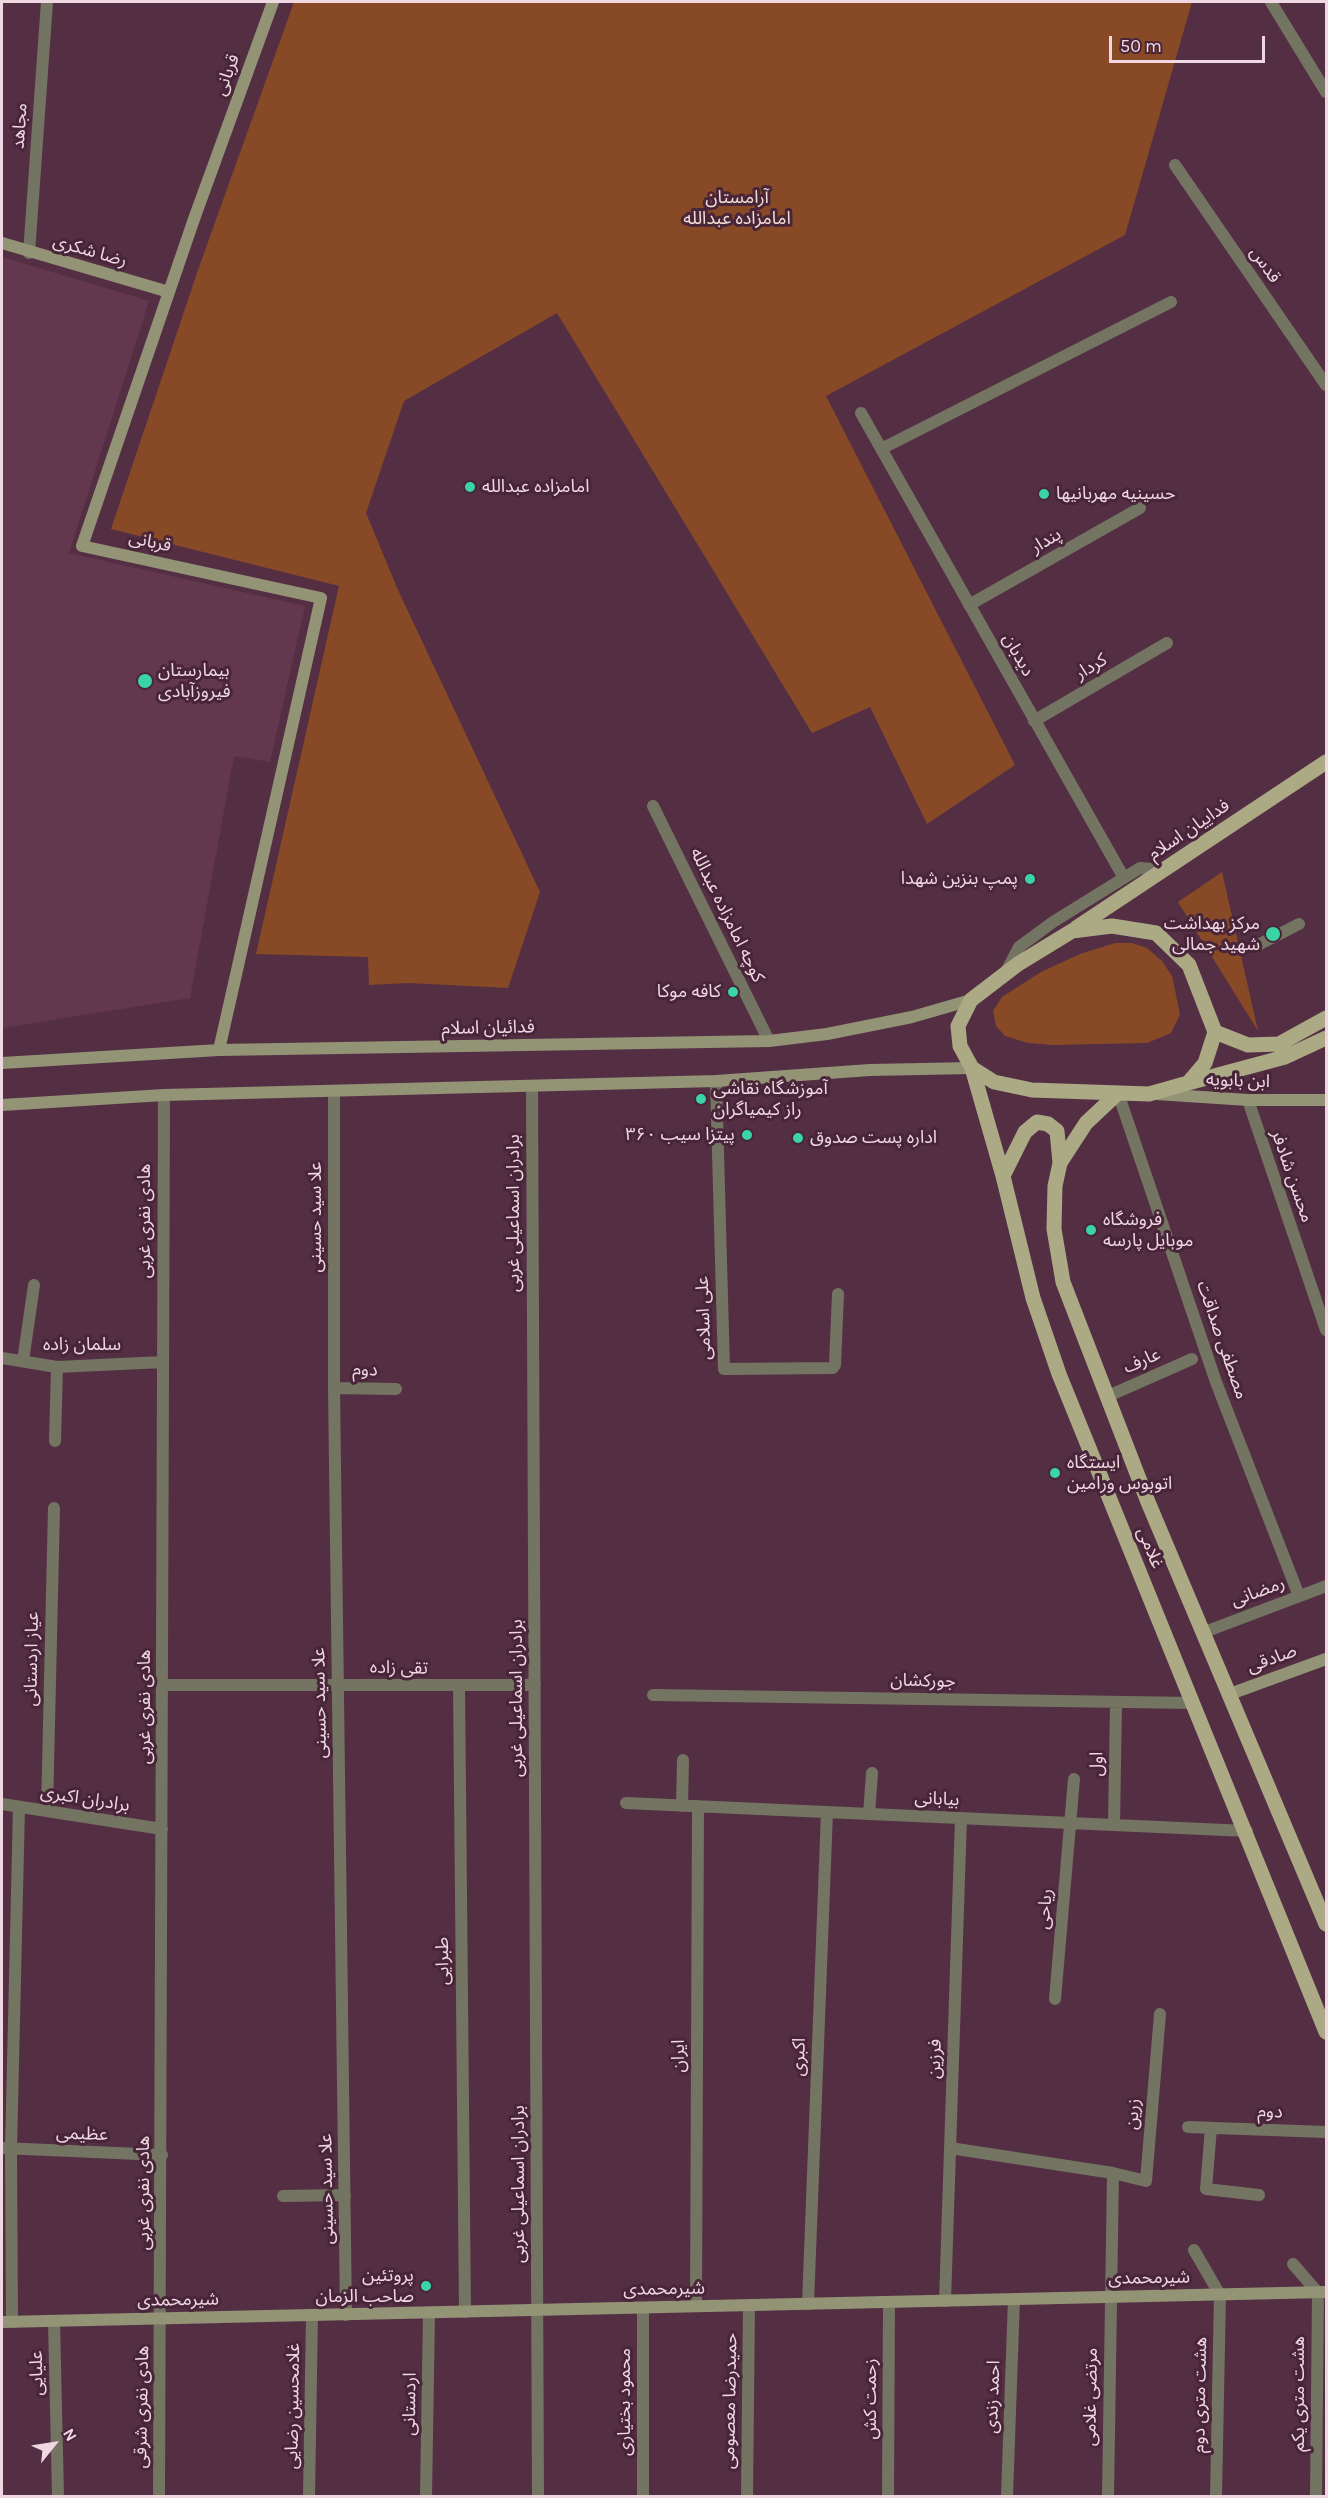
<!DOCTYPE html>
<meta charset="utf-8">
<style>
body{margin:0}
#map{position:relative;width:1328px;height:2498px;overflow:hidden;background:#542f43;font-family:Karla,sans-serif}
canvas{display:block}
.frame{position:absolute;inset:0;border:3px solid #f0d8e3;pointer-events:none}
.north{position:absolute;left:24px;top:2414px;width:60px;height:60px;-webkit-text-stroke:4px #482538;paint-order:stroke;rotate:60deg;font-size:16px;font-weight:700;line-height:24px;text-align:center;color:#f0d8e3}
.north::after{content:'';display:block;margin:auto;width:21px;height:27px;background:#f0d8e3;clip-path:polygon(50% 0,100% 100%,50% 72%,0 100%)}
.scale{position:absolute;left:1109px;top:36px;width:156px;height:27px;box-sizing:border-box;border:3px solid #f0d8e3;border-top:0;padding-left:8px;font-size:18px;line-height:21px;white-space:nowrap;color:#f0d8e3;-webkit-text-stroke:4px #482538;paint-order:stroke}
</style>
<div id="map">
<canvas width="1328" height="2498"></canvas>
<div class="frame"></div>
<div class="north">N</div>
<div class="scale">50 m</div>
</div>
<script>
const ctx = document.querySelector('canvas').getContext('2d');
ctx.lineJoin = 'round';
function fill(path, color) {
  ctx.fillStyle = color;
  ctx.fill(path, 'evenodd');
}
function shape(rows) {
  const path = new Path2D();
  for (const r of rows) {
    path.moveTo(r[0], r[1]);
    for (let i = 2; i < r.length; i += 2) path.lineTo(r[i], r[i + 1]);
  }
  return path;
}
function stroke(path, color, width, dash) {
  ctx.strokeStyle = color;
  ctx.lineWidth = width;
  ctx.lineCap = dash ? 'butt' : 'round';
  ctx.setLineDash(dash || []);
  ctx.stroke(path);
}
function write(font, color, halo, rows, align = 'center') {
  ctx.font = font + ' Karla,"Noto Sans Arabic",sans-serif';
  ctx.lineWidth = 6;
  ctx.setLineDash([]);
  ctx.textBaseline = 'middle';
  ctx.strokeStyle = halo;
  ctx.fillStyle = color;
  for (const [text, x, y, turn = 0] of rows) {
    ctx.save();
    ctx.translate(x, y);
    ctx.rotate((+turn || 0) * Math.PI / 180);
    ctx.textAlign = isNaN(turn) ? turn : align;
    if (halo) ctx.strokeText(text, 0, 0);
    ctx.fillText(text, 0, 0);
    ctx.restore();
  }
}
const built = shape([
 [2,257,149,301,69,553,305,606,270,762,234,756,190,998,2,1028]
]);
const green = shape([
 [294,2,1192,2,1125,235,826,396,1015,765,927,824,870,707,812,733,557,313,404,401,366,513,398,590,540,892,508,988,408,983,369,985,368,957,256,954,339,586,111,529,198,270],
 [1222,872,1258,1031,1178,902],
 [1115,943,1132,943,1147,948,1162,961,1172,976,1180,1014,1171,1033,1147,1043,1053,1045,1028,1043,1005,1036,996,1026,993,1011,1002,997,1041,972,1080,954]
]);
const street = shape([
 [1271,2,1326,92],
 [1175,165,1326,385],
 [29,253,47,2],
 [861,413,1124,878],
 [881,449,1171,302],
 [969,605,1140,508],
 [1034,721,1167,643],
 [653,806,769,1041],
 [1256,946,1299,924],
 [1006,972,1019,947,1053,922,1140,868,1164,870],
 [716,1081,724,1369,833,1368,835,1365,838,1294],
 [532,1087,538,2496],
 [334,1091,334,1388,346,2315],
 [1118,1093,1216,1382,1299,1596],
 [1248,1100,1326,1330],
 [2,1358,57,1367,163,1362],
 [23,1361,34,1285],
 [334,1388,396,1389],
 [1106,1397,1192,1359],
 [55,1441,57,1367],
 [1202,1633,1326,1586],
 [163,1685,535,1685],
 [459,1686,465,2312],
 [653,1695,1193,1703],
 [626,1803,1247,1831],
 [2,1804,162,1829],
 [682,1806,683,1760],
 [47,1811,54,1508],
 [869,1814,872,1773],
 [1114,1825,1116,1703],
 [1055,1999,1074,1779],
 [1188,2127,1326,2132],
 [1211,2128,1206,2189,1259,2195],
 [2,2148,162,2155],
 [950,2148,1113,2173,1146,2181,1160,2014],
 [283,2196,345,2195],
 [1194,2250,1220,2295,1216,2496],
 [1293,2264,1318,2293,1316,2496],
 [945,2301,961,1818],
 [808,2304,827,1812],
 [696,2306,698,1806],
 [54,2321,58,2496],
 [12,2322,11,2149,19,1807],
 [159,2496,164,1095],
 [309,2496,312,2315],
 [426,2496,429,2313],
 [643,2496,643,2308],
 [747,2496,749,2305],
 [888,2496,889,2302],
 [1007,2496,1014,2299],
 [1108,2496,1113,2173]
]);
const secondary = shape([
 [2,243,169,292],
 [219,1050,321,598,82,546,194,219,273,2],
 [2,1063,219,1050,769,1041,827,1034,912,1017,971,1000],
 [1156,1094,1248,1100,1326,1100],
 [2,1105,164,1095,716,1081,870,1070,972,1068],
 [1230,1694,1326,1659],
 [2,2322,1326,2292]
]);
const primary = shape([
 [1076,928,1326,762],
 [1215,1032,1248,1045,1279,1044,1326,1018],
 [972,1068,994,1082,1032,1090,1149,1094,1188,1083,1205,1063,1215,1032,1189,965,1156,933,1112,926,1072,931,1018,964,971,1000,958,1026,960,1046,972,1068,1003,1176,1033,1298,1059,1374,1326,2032],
 [1188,1083,1285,1057,1326,1038],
 [1118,1093,1086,1123,1060,1163,1055,1186,1054,1229,1063,1282,1148,1502,1326,1924],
 [1003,1176,1025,1132,1037,1122,1048,1124,1057,1131,1060,1163]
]);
const markers = [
 [470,487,6,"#3bd4a4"],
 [1044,494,6,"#3bd4a4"],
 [145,681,8,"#3bd4a4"],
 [1030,879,6,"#3bd4a4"],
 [1273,934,8,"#3bd4a4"],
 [733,992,6,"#3bd4a4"],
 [701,1099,6,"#3bd4a4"],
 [747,1135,6,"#3bd4a4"],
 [798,1138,6,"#3bd4a4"],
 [1091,1230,6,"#3bd4a4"],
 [1055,1473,6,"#3bd4a4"],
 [426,2286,6,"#3bd4a4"]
];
const streetNames = [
 ["قربانی",227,75,-70],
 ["مجاهد",20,126,-86],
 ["رضا شکری",90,251,16],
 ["قدس",1265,265,55],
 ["پندار",1046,541,-30],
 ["قربانی",150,542,12],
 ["دیدبان",1018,655,61],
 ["کردار",1091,667,-31],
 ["فداییان اسلام",1189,830,-34],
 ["کوچه امامزاده عبدالله",727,915,64],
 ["فدائیان اسلام",488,1028,-1],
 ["ابن بابویه",1238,1081,2],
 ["محسن شادفر",1292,1176,71],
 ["برادران اسماعیلی غربی",514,1213,-90],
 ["علا سید حسینی",316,1217,-90],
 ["هادی نفری غربی",145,1221,-90],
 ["علی اسلامی",704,1318,-92],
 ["مصطفی صداقت",1222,1340,71],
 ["سلمان زاده",82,1345],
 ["عارف",1142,1361,-23],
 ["دوم",365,1370,2],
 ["غلامی",1150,1548,68],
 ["رمضانی",1258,1592,-20],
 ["عیاز اردستانی",32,1659,-89],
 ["صادقی",1272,1659,-20],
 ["تقی زاده",399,1668,1],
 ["جورکشان",923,1681,1],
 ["برادران اسماعیلی غربی",517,1698,-90],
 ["علا سید حسینی",320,1703,-91],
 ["هادی نفری غربی",145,1707,-90],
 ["اول",1097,1764,-89],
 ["برادران اکبری",85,1799,9],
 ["بیابانی",937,1799,3],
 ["ریاحی",1045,1909,-85],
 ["طبرایی",443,1961,-91],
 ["ایران",679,2056,-90],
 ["اکبری",799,2057,-88],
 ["فرزین",935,2059,-88],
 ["دوم",1270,2112,2],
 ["زرین",1133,2114,-85],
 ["عظیمی",82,2134,2],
 ["برادران اسماعیلی غربی",519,2184,-90],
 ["علا سید حسینی",327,2189,-91],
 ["هادی نفری غربی",144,2193,-90],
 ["شیرمحمدی",1149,2278,-1],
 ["شیرمحمدی",664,2289,-1],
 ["شیرمحمدی",178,2300,-1],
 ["علیایی",37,2373,-91],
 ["هشت متری یکم",1299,2394,-90],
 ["هشت متری دوم",1200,2395,-89],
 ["احمد زندی",993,2397,-88],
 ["مرتضی غلامی",1091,2397,-89],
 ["زحمت کش",871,2399,-90],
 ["حمیدرضا معصومی",730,2401,-89],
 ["محمود بختیاری",625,2402,-90],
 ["اردستانی",410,2404,-89],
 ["غلامحسین رضایی",293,2406,-89],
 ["هادی نفری شرقی",142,2407,-89]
];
const parkNames = [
 ["آرامستان",737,198],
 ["امامزاده عبدالله",737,219]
];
const poiNames = [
 ["امامزاده عبدالله",482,487],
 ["حسینیه مهربانیها",1056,494],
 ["بیمارستان",158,671],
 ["فیروزآبادی",158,692],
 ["پمپ بنزین شهدا",1018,879,"right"],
 ["مرکز بهداشت",1260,924,"right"],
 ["شهید جمالی",1260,945,"right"],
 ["کافه موکا",721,992,"right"],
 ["آموزشگاه نقاشی",713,1089],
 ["راز کیمیاگران",713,1110],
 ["پیتزا سیب ۳۶۰",735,1135,"right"],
 ["اداره پست صدوق",810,1138],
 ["فروشگاه",1103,1220],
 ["موبایل پارسه",1103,1241],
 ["ایستگاه",1067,1463],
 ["اتوبوس ورامین",1067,1484],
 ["پروتئین",414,2276,"right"],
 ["صاحب الزمان",414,2297,"right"]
];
fill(built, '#63384f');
fill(green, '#884926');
stroke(street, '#747462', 12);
stroke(secondary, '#939376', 12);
stroke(primary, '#abaa85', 15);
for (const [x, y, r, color] of markers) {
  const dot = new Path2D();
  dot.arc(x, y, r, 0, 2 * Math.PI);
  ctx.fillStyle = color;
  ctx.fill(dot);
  stroke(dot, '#482538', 2);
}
write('18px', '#f0d8e3', '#482538', streetNames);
write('18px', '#f4ded4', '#482538', parkNames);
write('18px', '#f0d8e3', '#482538', poiNames, 'left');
</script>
